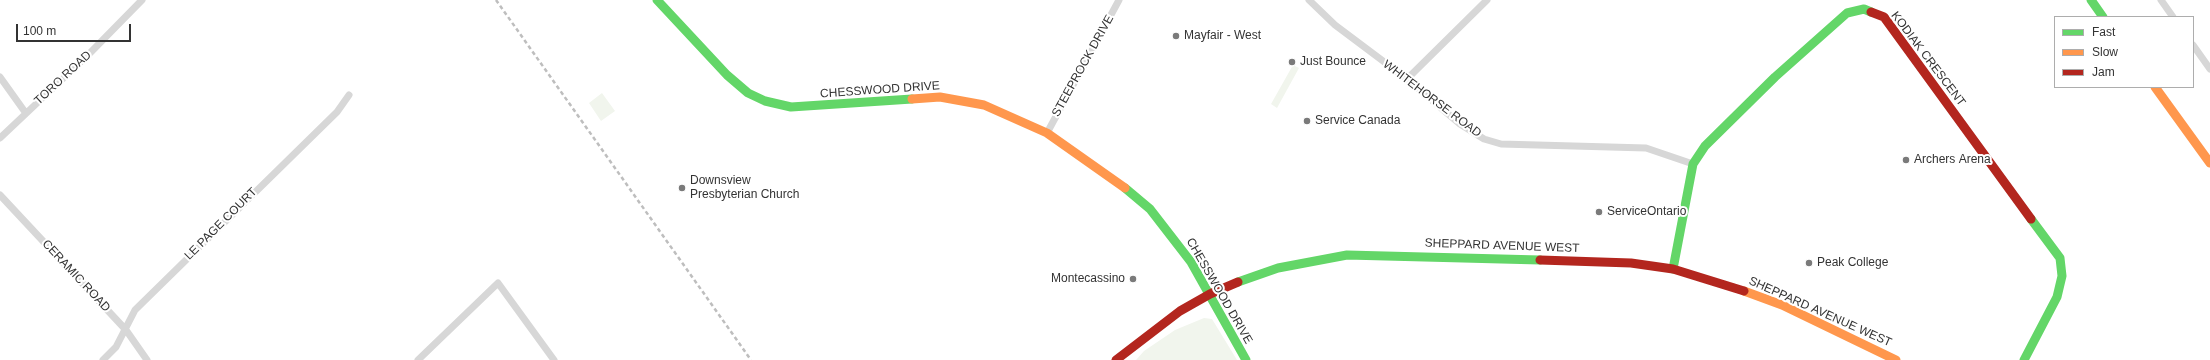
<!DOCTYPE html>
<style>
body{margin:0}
#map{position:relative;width:2210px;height:360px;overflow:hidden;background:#fff;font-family:Arial,sans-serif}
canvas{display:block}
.legend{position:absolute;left:2054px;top:16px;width:140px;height:72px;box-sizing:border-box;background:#fff;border:1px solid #adadad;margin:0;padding:5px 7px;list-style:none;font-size:12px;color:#333}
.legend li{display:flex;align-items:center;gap:8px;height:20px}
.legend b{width:20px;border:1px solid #adadad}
.scale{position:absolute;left:16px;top:24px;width:115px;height:18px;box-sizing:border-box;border:2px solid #333;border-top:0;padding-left:5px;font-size:12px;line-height:14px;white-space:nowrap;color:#333;-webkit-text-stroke:3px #fff;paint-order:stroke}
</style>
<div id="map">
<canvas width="2210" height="360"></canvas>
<ul class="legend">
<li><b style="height:5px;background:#63d668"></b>Fast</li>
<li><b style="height:5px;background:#ff974d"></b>Slow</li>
<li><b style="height:5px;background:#b3261e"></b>Jam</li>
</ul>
<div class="scale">100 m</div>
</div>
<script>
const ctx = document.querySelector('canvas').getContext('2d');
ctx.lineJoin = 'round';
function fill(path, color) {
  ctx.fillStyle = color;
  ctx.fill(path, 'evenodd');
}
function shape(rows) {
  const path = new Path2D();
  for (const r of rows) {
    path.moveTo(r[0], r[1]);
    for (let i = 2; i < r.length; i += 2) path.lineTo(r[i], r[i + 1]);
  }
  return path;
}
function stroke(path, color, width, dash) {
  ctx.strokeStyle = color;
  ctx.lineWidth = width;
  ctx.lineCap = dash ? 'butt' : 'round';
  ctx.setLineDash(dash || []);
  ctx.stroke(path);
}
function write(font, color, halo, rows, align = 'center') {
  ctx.font = font + ' Arial,sans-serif';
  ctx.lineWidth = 4;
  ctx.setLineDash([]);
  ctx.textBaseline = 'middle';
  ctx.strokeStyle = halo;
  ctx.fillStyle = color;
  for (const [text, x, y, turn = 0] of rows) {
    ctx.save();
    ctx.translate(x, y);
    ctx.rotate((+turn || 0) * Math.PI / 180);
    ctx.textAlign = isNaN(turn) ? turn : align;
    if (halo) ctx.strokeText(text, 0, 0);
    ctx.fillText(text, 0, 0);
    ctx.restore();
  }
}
const green = shape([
 [1293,65,1299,68,1277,108,1271,104],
 [602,93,615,111,601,121,589,103],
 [1204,318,1212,319,1237,360,1136,360,1144,351,1175,330]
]);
const street = shape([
 [1309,0,1335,25,1407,79,1460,124,1484,139,1501,144,1646,148,1693,164],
 [2161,0,2173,17],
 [2193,45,2210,69],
 [0,77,25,112],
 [1407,79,1487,0],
 [1047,133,1119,0],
 [0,138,90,53,142,0],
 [0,195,126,330,147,360],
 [103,360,116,347,135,310,337,112,349,95],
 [418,360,498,283,554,360]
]);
const fast = shape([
 [657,0,727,75,748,93,765,101,791,107,912,99],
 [2091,0,2103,17],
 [1125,188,1150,209,1191,262,1246,360],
 [1673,269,1693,164,1705,146,1775,77,1847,13,1864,9,1871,12],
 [1238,282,1278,268,1347,255,1540,260],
 [2024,360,2057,297,2062,276,2060,258,2031,219]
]);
const slow = shape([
 [2155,87,2210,163],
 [912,99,940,97,984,105,1047,133,1125,188],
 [1744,291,1782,305,1896,360]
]);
const jam = shape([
 [1871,12,1884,17,2031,219],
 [1540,260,1631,263,1673,269,1744,291],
 [1116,360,1180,311,1210,294,1238,282]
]);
const rail = shape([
 [496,0,751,360]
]);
const markers = [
 [1176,36,4,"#7a7a7a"],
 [1292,62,4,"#7a7a7a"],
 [1307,121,4,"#7a7a7a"],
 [1906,160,4,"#7a7a7a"],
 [682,188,4,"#7a7a7a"],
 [1599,212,4,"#7a7a7a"],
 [1809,263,4,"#7a7a7a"],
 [1133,279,4,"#7a7a7a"]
];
const poiNames = [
 ["Mayfair - West",1184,36],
 ["Just Bounce",1300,62],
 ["Service Canada",1315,121],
 ["Archers Arena",1914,160],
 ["Downsview",690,181],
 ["Presbyterian Church",690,195],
 ["ServiceOntario",1607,212],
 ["Peak College",1817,263],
 ["Montecassino",1125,279,"right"]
];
const streetNames = [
 ["KODIAK CRESCENT",1928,59,53],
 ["STEEPROCK DRIVE",1083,66,-61],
 ["TORO ROAD",63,78,-43],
 ["CHESSWOOD DRIVE",880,90,-4],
 ["WHITEHORSE ROAD",1432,99,37],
 ["LE PAGE COURT",221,224,-45],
 ["SHEPPARD AVENUE WEST",1502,246,2],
 ["CERAMIC ROAD",76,276,47],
 ["CHESSWOOD DRIVE",1219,291,60],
 ["SHEPPARD AVENUE WEST",1820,312,24]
];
fill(green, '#f1f5ed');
stroke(street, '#d7d7d7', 7);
stroke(fast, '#63d668', 9);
stroke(slow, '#ff974d', 9);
stroke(jam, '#b3261e', 9);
stroke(rail, '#bebebe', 2.5, [4, 3]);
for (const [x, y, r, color] of markers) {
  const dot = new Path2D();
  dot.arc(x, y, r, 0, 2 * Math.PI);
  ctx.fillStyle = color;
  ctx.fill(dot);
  stroke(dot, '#fff', 1.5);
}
write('12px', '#333', '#fff', poiNames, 'left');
write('12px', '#333', '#fff', streetNames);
</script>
